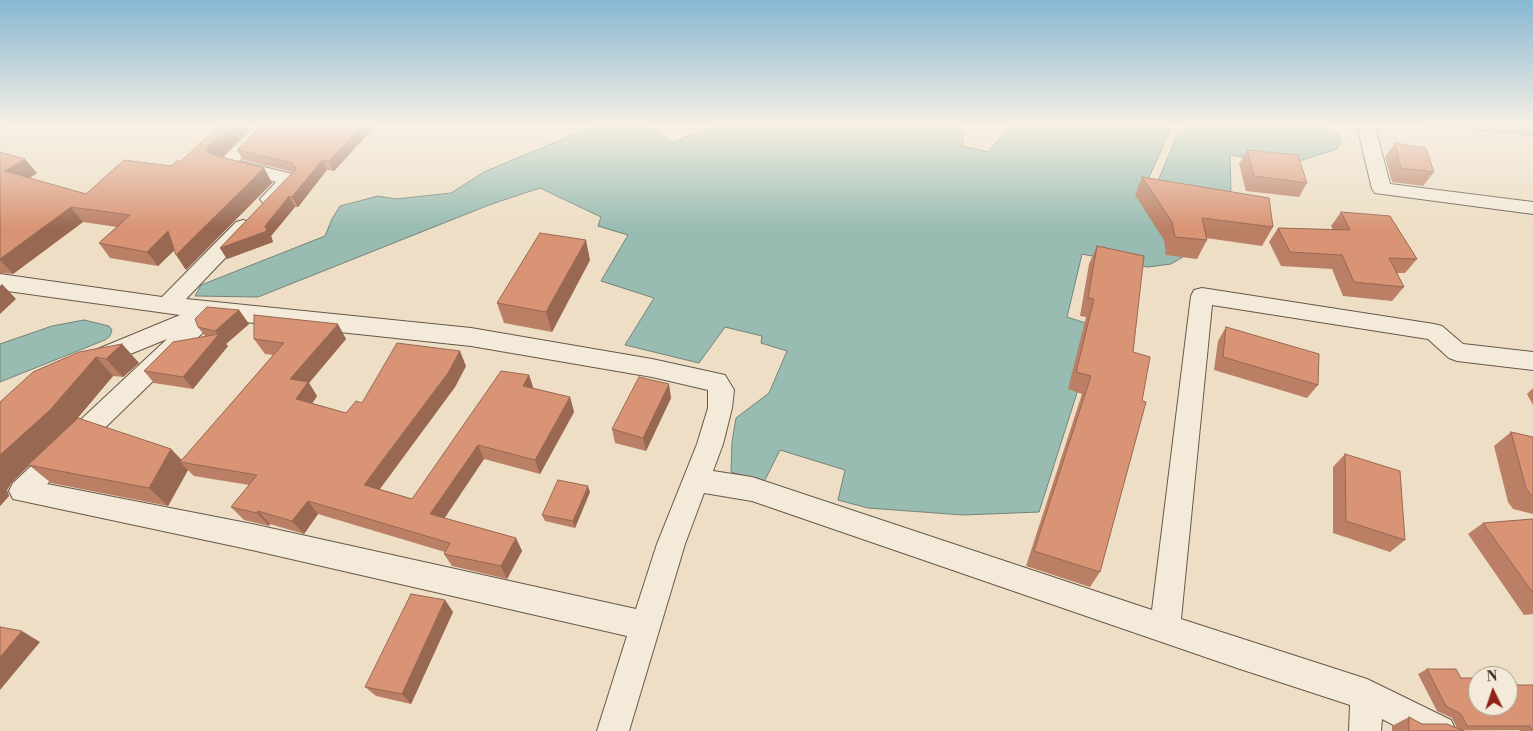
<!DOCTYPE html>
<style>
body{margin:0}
#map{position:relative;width:1533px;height:731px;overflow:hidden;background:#eddec5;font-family:"Libre Bodoni",serif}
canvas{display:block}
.north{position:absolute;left:1468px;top:666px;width:50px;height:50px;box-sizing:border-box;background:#f3ead9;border:1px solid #aa9e8f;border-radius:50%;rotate:356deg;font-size:14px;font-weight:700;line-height:20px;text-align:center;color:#3c2b20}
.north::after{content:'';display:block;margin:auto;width:18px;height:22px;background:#8f2418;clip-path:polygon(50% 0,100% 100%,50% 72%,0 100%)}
</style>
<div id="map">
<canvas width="1533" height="731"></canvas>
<div class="north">N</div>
</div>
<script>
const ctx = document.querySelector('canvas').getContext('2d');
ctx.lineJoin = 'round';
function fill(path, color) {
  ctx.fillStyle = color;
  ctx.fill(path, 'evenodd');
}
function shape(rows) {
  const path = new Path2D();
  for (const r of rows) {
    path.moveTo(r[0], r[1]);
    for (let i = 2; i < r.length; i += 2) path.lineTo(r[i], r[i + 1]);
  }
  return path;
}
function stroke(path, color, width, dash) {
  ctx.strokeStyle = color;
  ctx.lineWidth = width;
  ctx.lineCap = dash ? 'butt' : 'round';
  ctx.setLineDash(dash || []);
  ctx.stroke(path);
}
const water = shape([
 [594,126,647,126,673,143,711,126,964,126,962,146,989,152,1009,126,1172,126,1141,195,1188,254,1171,264,1148,267,1082,254,1067,317,1098,327,1039,512,963,515,868,508,838,500,845,470,780,450,764,482,731,472,732,442,736,418,769,393,787,351,761,343,762,336,725,327,699,363,625,345,654,298,601,281,628,235,598,226,601,217,540,188,489,205,258,297,195,296,201,285,325,236,332,219,340,206,378,196,396,199,451,193,484,172,594,126],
 [1181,126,1324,126,1331,128,1337,133,1341,141,1337,149,1290,164,1230,155,1231,193,1158,181,1181,126],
 [1416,126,1529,126,1533,132,1533,135,1416,126],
 [84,320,109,326,112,330,110,336,105,340,0,382,0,344,52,326,84,320]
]);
const minor = shape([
 [255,126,274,126,239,161,297,175,300,179,277,203,270,205,263,203,260,199,276,182,219,167,217,163,255,126],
 [1357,126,1375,126,1390,184,1533,202,1533,214,1375,193,1372,189,1357,126],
 [243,220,250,222,253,227,250,232,186,299,471,328,652,359,716,373,725,375,734,390,732,408,723,444,713,471,752,477,1152,610,1191,296,1194,290,1202,288,1434,324,1442,326,1463,344,1533,352,1533,370,1457,361,1449,358,1428,339,1212,305,1181,619,1367,679,1451,720,1456,731,1405,731,1382,719,1381,731,1349,731,1350,705,1240,669,752,501,704,493,685,544,629,731,597,731,627,636,252,550,13,499,9,491,13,483,167,339,96,368,88,365,84,359,88,353,180,315,0,290,0,274,162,297,236,222,243,220],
 [217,319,471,346,652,377,708,390,708,408,697,444,657,544,636,609,252,524,47,484,217,319]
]);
const wall = shape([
 [305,126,375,126,334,171,327,170,298,207,295,207,271,236,273,242,227,259,220,248,293,172,243,160,237,150,303,128],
 [249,129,222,157,264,168,272,183,186,270,174,250,158,266,110,258,99,243,117,227,83,222,13,274,0,273,0,152,37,173,29,178,86,194,171,166],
 [1395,143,1434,172,1423,186,1392,182,1385,157],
 [1247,150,1307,183,1299,197,1246,191,1239,164],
 [1142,177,1273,227,1262,246,1206,238,1207,240,1197,259,1166,255,1164,240,1135,195],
 [1341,212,1417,259,1405,273,1397,273,1404,287,1392,301,1343,296,1332,269,1281,266,1269,242,1278,228,1333,230,1331,226],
 [1097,246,1100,572,1090,587,1026,566,1082,394,1068,389,1086,317,1080,316,1089,264],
 [590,260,552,332,504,323,497,303],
 [239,310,249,324,226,344,228,346,193,389,154,383,144,371,205,336,198,327],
 [1226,327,1318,385,1307,398,1214,370,1218,341],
 [254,339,346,339,309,383,317,396,312,403,346,413,362,403,466,366,455,387,380,489,412,499,529,375,533,388,570,397,574,412,540,474,484,459,444,518,516,538,522,551,507,579,452,566,444,554,445,552,318,514,304,534,270,524,269,526,244,520,231,507,249,485,194,476,188,470,168,506,51,483,29,465,12,482,7,490,9,496,0,506,33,372,122,344,139,363,123,377,113,376,76,420,171,449,182,460,273,355,265,354],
 [1533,388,1533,405,1527,394],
 [671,398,646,451,615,443,612,429],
 [1511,432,1533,437,1533,514,1513,509,1508,502,1494,446],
 [1345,454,1405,540,1390,552,1333,533,1333,467],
 [590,492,575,528,545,521,542,515],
 [1533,519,1533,614,1524,615,1468,534,1483,523],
 [445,600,453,612,411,704,376,696,365,687],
 [1427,669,1461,678,1478,706,1508,685,1533,731,1520,731,1519,730,1392,731,1392,726,1409,717,1422,724,1457,728,1452,718,1437,711,1418,674]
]);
const shadedWall = shape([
 [0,126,5,126,0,129],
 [230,126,248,126,249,129,215,164,206,149],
 [362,126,375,126,334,171,329,161],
 [25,159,37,173,18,186,5,171],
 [322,160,327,170,298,207,292,197],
 [264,168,272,183,186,270,176,255],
 [289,196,295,207,271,236,273,242,227,259,220,248,265,226],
 [71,207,83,222,13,274,0,260,0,259],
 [168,231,179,246,158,266,147,252],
 [586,240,590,260,552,332,546,312],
 [2,284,16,299,0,314,0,286],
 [239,310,249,324,226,344,228,346,193,389,183,377,218,334,215,331],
 [338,324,346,339,309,383,317,396,306,413,296,399,290,379],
 [122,344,139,363,123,377,106,359],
 [460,351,466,366,455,387,373,498,364,485],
 [96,357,113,376,70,427,12,482,7,490,9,496,0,506,0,455],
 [529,375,534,390,523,386],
 [669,384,671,398,646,451,643,438],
 [570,397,574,412,540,474,535,460],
 [478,445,484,459,438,528,430,514],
 [171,449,184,463,180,462,188,470,168,506,149,488],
 [588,486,590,492,575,528,573,521],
 [308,501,318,514,304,534,292,521],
 [258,511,270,524,269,526,257,513],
 [516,538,522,551,507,579,501,566],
 [445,600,453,612,411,704,402,694],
 [22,631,40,642,0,690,0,657]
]);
const building = shape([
 [219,126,230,126,206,149,210,154,264,168,176,255,168,231,147,252,99,243,130,215,71,207,0,259,0,152,25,159,5,171,86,194,124,160,171,166,177,161,181,161,219,126],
 [261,126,290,126,303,128,305,126,362,126,329,161,322,160,292,197,289,196,265,226,267,231,220,248,296,169,292,163,237,150,261,126],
 [1395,143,1426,148,1434,172,1401,168,1395,143],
 [1247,150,1298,155,1307,183,1254,176,1247,150],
 [1142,177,1269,198,1273,227,1202,218,1207,240,1175,237,1172,222,1142,177],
 [1341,212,1390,216,1417,259,1389,258,1404,287,1354,282,1342,255,1290,252,1278,228,1350,230,1341,212],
 [540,233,586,240,546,312,497,303,540,233],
 [1097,246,1144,256,1133,352,1150,357,1142,401,1146,402,1100,572,1034,551,1091,376,1076,372,1094,299,1088,298,1097,246],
 [207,307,239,310,215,331,198,327,195,319,207,307],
 [254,315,338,324,290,379,308,382,296,399,346,413,356,401,362,403,397,343,460,351,448,373,364,485,412,499,501,371,529,375,523,386,570,397,535,460,478,445,430,514,516,538,501,566,444,554,450,543,308,501,292,521,258,511,257,513,231,507,257,475,180,462,284,343,254,339,254,315],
 [1226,327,1319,354,1318,385,1223,357,1226,327],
 [219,334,183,377,144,371,173,342,219,334],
 [122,344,106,359,96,357,50,410,0,455,0,402,33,372,79,352,122,344],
 [639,377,669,384,643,438,612,429,639,377],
 [78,418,171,449,149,488,28,465,78,418],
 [1511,432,1533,437,1533,496,1531,495,1526,488,1511,432],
 [1345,454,1400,471,1405,540,1346,521,1345,454],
 [558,480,588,486,573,521,542,515,558,480],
 [1533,519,1533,593,1483,523,1533,519],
 [411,594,445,600,402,694,365,687,411,594],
 [0,627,22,631,0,657,0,627],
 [1427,669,1456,669,1461,678,1478,678,1478,706,1508,706,1508,685,1533,685,1533,731,1530,726,1467,726,1461,714,1446,706,1427,669],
 [1409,717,1422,724,1447,724,1464,731,1409,731,1409,717]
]);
fill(water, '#99bcb2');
stroke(water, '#748278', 1);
stroke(minor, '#685849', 2);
fill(minor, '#f3ead9');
fill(wall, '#bb7f65');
fill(shadedWall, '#986852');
fill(building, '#d99475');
stroke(building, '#986852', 1);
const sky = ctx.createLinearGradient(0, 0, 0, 228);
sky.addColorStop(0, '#88b7d2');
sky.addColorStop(0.55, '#f7f0e5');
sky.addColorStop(1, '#f7f0e500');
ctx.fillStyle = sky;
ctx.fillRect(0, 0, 1533, 228);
</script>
